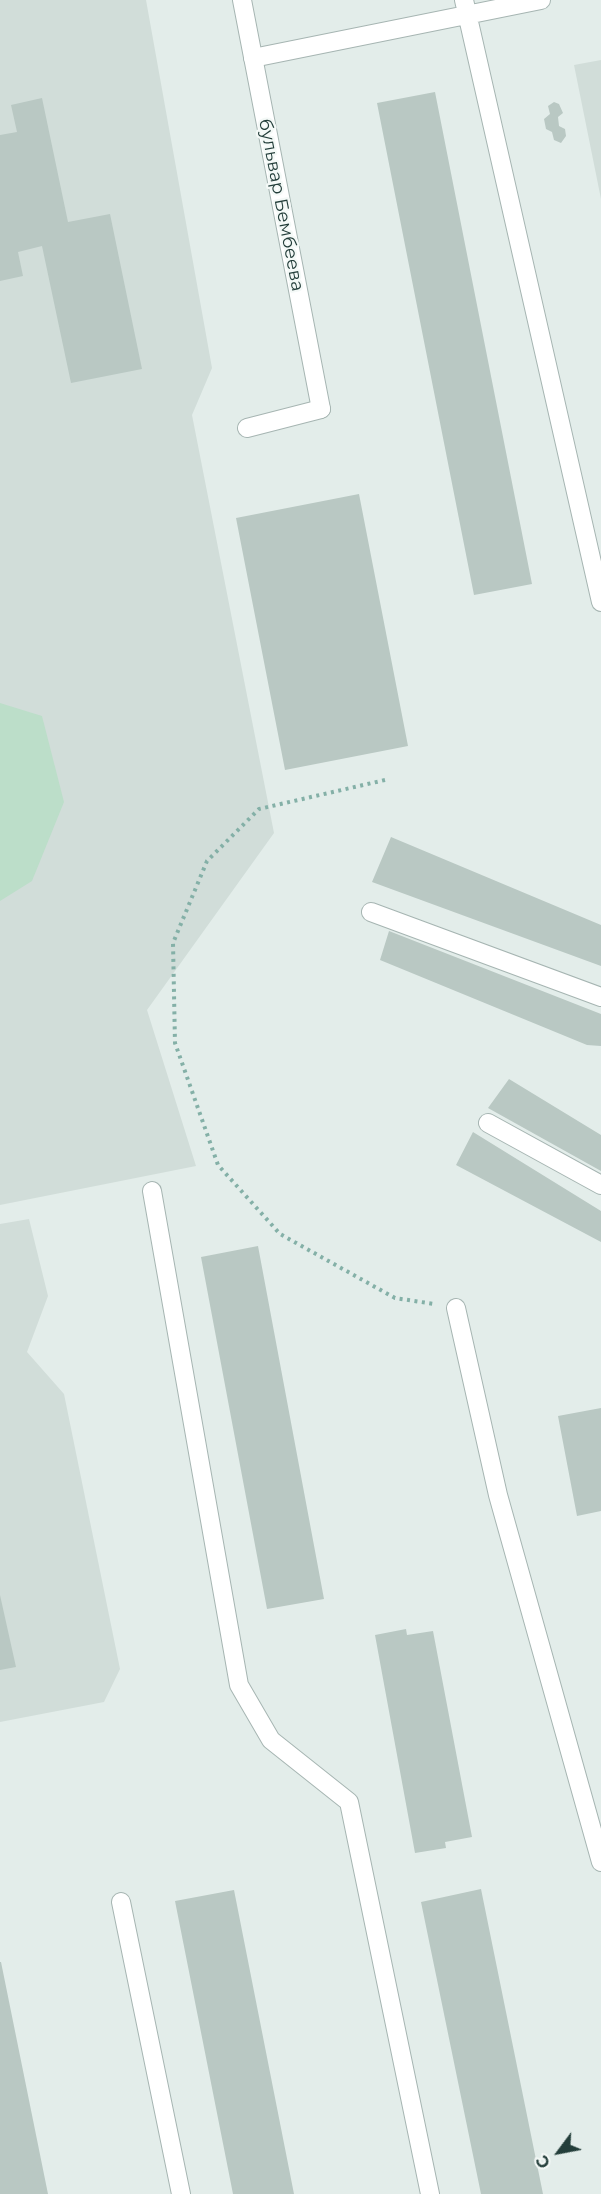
<!DOCTYPE html>
<meta charset="utf-8">
<style>
body{margin:0}
#map{position:relative;width:601px;height:2194px;overflow:hidden;background:#e3edea;font-family:Montserrat,sans-serif}
canvas{display:block}
.north{position:absolute;left:529px;top:2122px;width:60px;height:60px;-webkit-text-stroke:4px #f4f9f7;paint-order:stroke;rotate:238deg;font-size:16px;font-weight:700;line-height:24px;text-align:center;color:#233e3a}
.north::after{content:'';display:block;margin:auto;width:21px;height:27px;background:#233e3a;clip-path:polygon(50% 0,100% 100%,50% 72%,0 100%)}
</style>
<div id="map">
<canvas width="601" height="2194"></canvas>
<div class="north">С</div>
</div>
<script>
const ctx = document.querySelector('canvas').getContext('2d');
ctx.lineJoin = 'round';
function fill(path, color) {
  ctx.fillStyle = color;
  ctx.fill(path, 'evenodd');
}
function shape(rows) {
  const path = new Path2D();
  for (const r of rows) {
    path.moveTo(r[0], r[1]);
    for (let i = 2; i < r.length; i += 2) path.lineTo(r[i], r[i + 1]);
  }
  return path;
}
function stroke(path, color, width, dash) {
  ctx.strokeStyle = color;
  ctx.lineWidth = width;
  ctx.lineCap = dash ? 'butt' : 'round';
  ctx.setLineDash(dash || []);
  ctx.stroke(path);
}
function write(font, color, halo, rows, align = 'center') {
  ctx.font = font + ' Montserrat,sans-serif';
  ctx.lineWidth = 4.5;
  ctx.setLineDash([]);
  ctx.textBaseline = 'middle';
  ctx.strokeStyle = halo;
  ctx.fillStyle = color;
  for (const [text, x, y, turn = 0] of rows) {
    ctx.save();
    ctx.translate(x, y);
    ctx.rotate((+turn || 0) * Math.PI / 180);
    ctx.textAlign = isNaN(turn) ? turn : align;
    if (halo) ctx.strokeText(text, 0, 0);
    ctx.fillText(text, 0, 0);
    ctx.restore();
  }
}
const built = shape([
 [0,0,146,0,212,368,192,415,274,833,147,1010,196,1166,0,1205],
 [601,60,601,199,574,65],
 [29,1219,48,1296,27,1352,64,1394,120,1669,104,1702,0,1722,0,1224]
]);
const green = shape([
 [0,703,42,716,64,802,32,881,0,901]
]);
const building = shape([
 [435,92,532,584,474,595,377,103],
 [42,98,68,222,110,214,142,369,71,383,42,246,18,252,23,276,0,281,0,135,17,132,11,105],
 [554,102,559,104,563,113,558,117,559,126,565,129,566,136,561,143,554,140,552,132,546,129,544,119,550,114,548,106],
 [359,494,408,746,285,770,236,518],
 [391,837,601,925,601,966,372,882],
 [389,931,601,1014,601,1046,587,1045,380,960],
 [509,1079,601,1135,601,1171,488,1108],
 [473,1132,601,1211,601,1242,456,1165],
 [258,1246,324,1599,267,1609,201,1257],
 [601,1408,601,1511,577,1516,558,1416],
 [0,1595,16,1667,0,1670],
 [406,1629,407,1635,433,1631,472,1837,445,1842,446,1848,415,1853,375,1635],
 [481,1889,543,2194,481,2194,421,1902],
 [234,1890,294,2194,233,2194,175,1901],
 [0,1962,1,1962,48,2194,0,2194]
]);
const path = shape([
 [385,780,259,809,207,861,173,943,175,1043,218,1165,280,1234,395,1298,434,1304]
]);
const service = shape([
 [464,0,601,602],
 [253,58,541,0],
 [247,428,321,409],
 [371,912,601,997],
 [488,1123,601,1185],
 [152,1191,239,1685,271,1740,349,1802,430,2194],
 [456,1308,498,1495,601,1862],
 [121,1902,181,2194]
]);
const minor = shape([
 [242,0,321,409]
]);
const streetNames = [
 ["бульвар Бембеева",281,205,79]
];
fill(built, '#d1ddd9');
fill(green, '#bcdec9');
fill(building, '#b9c8c3');
stroke(service, '#a6b5b2', 20);
stroke(minor, '#a6b5b2', 20);
stroke(path, '#84b0a7', 4, [3, 4.5]);
stroke(service, '#fff', 18);
stroke(minor, '#fff', 18);
write('18px', '#233e3a', '#f4f9f7', streetNames);
</script>
